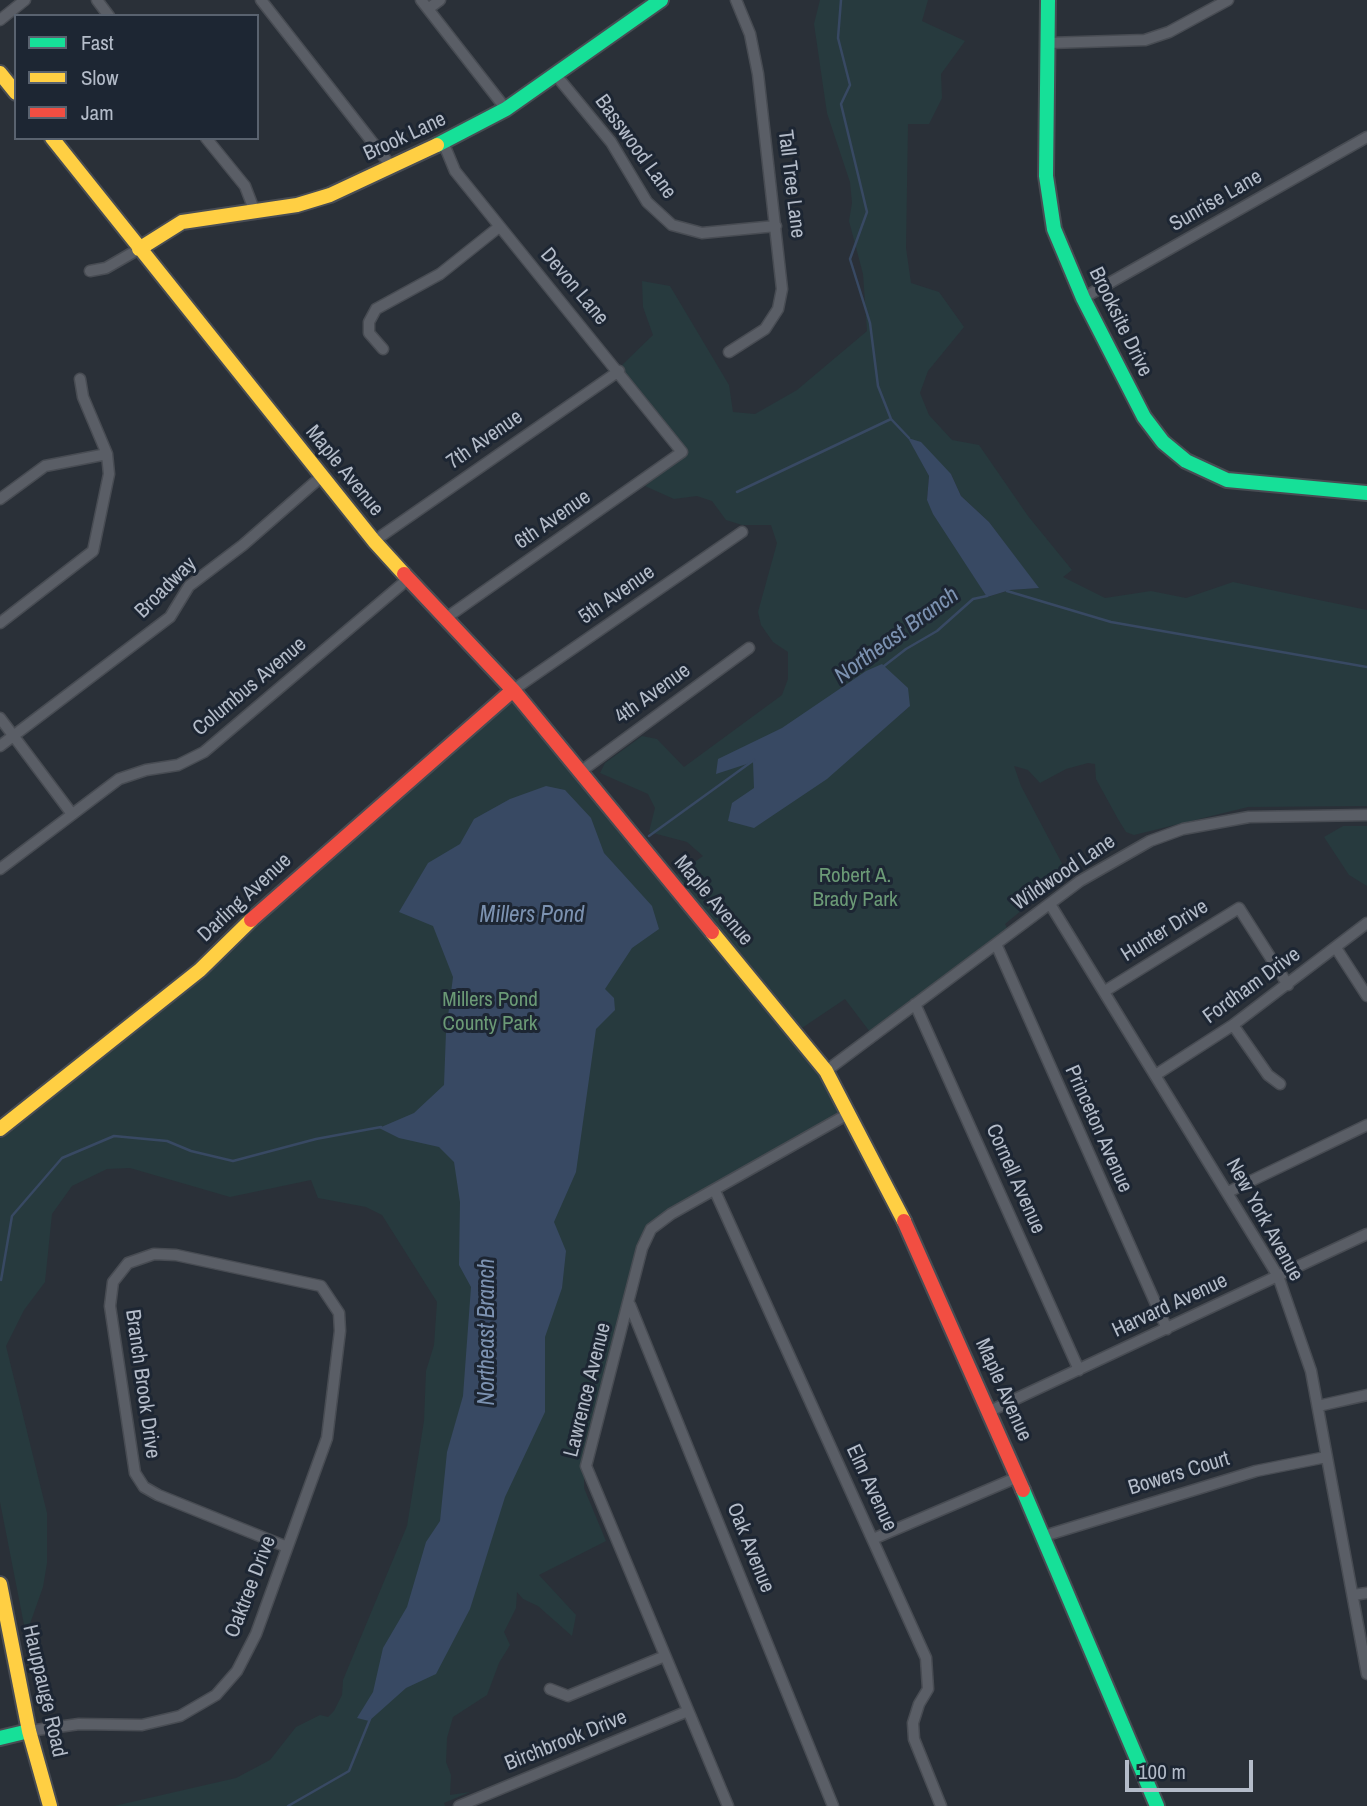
<!DOCTYPE html>
<style>
body{margin:0}
#map{position:relative;width:1367px;height:1806px;overflow:hidden;background:#2a3038;font-family:"Archivo Narrow",sans-serif}
canvas{display:block}
.legend{position:absolute;left:14px;top:14px;width:245px;height:126px;box-sizing:border-box;background:#1d2633;border:2px solid #59626f;margin:0;padding:9px 12px;list-style:none;font-size:21px;color:#b4bcc9}
.legend li{display:flex;align-items:center;gap:14px;height:35px}
.legend b{width:35px;border:2px solid #59626f}
.scale{position:absolute;left:1125px;top:1760px;width:128px;height:32px;box-sizing:border-box;border:4px solid #b4bcc9;border-top:0;padding-left:9px;font-size:21px;line-height:24px;white-space:nowrap;color:#b4bcc9;-webkit-text-stroke:5px #1d2633;paint-order:stroke}
</style>
<div id="map">
<canvas width="1367" height="1806"></canvas>
<ul class="legend">
<li><b style="height:9px;background:#16e098"></b>Fast</li>
<li><b style="height:9px;background:#ffcf43"></b>Slow</li>
<li><b style="height:9px;background:#f24e42"></b>Jam</li>
</ul>
<div class="scale">100 m</div>
</div>
<script>
const ctx = document.querySelector('canvas').getContext('2d');
ctx.lineJoin = 'round';
function fill(path, color) {
  ctx.fillStyle = color;
  ctx.fill(path, 'evenodd');
}
function shape(rows) {
  const path = new Path2D();
  for (const r of rows) {
    path.moveTo(r[0], r[1]);
    for (let i = 2; i < r.length; i += 2) path.lineTo(r[i], r[i + 1]);
  }
  return path;
}
function stroke(path, color, width, dash) {
  ctx.strokeStyle = color;
  ctx.lineWidth = width;
  ctx.lineCap = dash ? 'butt' : 'round';
  ctx.setLineDash(dash || []);
  ctx.stroke(path);
}
function write(font, color, halo, rows, align = 'center') {
  ctx.font = font + ' "Archivo Narrow",sans-serif';
  ctx.lineWidth = 6;
  ctx.setLineDash([]);
  ctx.textBaseline = 'middle';
  ctx.strokeStyle = halo;
  ctx.fillStyle = color;
  for (const [text, x, y, turn = 0] of rows) {
    ctx.save();
    ctx.translate(x, y);
    ctx.rotate((+turn || 0) * Math.PI / 180);
    ctx.textAlign = isNaN(turn) ? turn : align;
    if (halo) ctx.strokeText(text, 0, 0);
    ctx.fillText(text, 0, 0);
    ctx.restore();
  }
}
const green = shape([
 [820,0,928,0,922,21,965,41,941,74,942,98,929,124,908,124,906,248,911,283,939,292,964,327,928,371,920,393,929,415,952,440,979,445,1028,516,1072,570,1063,577,1105,598,1151,591,1186,598,1233,582,1367,610,1367,806,1248,807,1134,835,1126,832,1118,819,1096,779,1095,764,1088,763,1066,769,1040,783,1028,770,1014,766,1021,786,1067,873,1005,924,1007,928,870,1032,845,999,799,1030,676,875,703,856,687,842,649,832,655,808,648,794,600,773,605,763,642,736,657,739,684,767,782,695,788,679,788,652,773,642,761,625,758,612,777,543,771,525,742,525,726,520,712,501,697,496,674,499,645,486,688,452,620,367,653,335,643,307,642,281,670,286,729,385,733,412,755,414,797,390,867,331,863,274,849,221,852,203,850,182,827,113,814,24],
 [909,438,951,474,961,496,989,522,1038,588,1010,590,987,597,927,500,929,476],
 [866,671,909,707,831,772,831,701],
 [513,701,820,1073,839,1112,647,1226,638,1246,584,1461,584,1488,606,1541,539,1575,576,1615,572,1636,538,1606,523,1599,517,1592,516,1608,504,1632,510,1645,499,1663,487,1695,453,1717,447,1738,446,1762,451,1775,450,1795,470,1792,444,1803,445,1806,114,1806,236,1778,270,1760,296,1727,320,1715,328,1717,334,1711,342,1695,343,1680,407,1526,424,1421,426,1371,434,1345,437,1302,382,1215,366,1207,318,1198,311,1180,230,1197,130,1168,107,1169,72,1186,52,1214,45,1282,24,1310,6,1346,47,1513,47,1563,43,1587,26,1635,0,1502,0,1139,27,1118,26,1115,201,972,488,719],
 [1343,826,1367,826,1367,886,1349,875,1324,837]
]);
const water = shape([
 [908,438,921,442,951,474,961,496,989,522,1039,588,1010,590,987,597,933,514,927,500,929,476],
 [882,664,908,688,910,706,827,779,754,828,728,821,732,803,754,788,753,762,716,774,718,759,782,728,866,671],
 [546,786,565,790,591,818,604,853,652,906,659,929,632,948,605,989,614,998,615,1010,596,1029,576,1172,554,1222,566,1251,562,1288,545,1337,545,1412,505,1497,470,1609,436,1674,406,1688,369,1721,357,1718,373,1692,383,1648,407,1607,426,1542,440,1521,447,1452,463,1396,471,1287,459,1265,460,1202,454,1162,439,1147,399,1138,379,1128,414,1113,444,1085,446,1032,453,977,433,926,399,912,428,863,460,844,474,819,510,799]
]);
const stream = shape([
 [841,0,838,38,850,85,841,104,867,212,850,259,870,323,878,386,891,419],
 [737,492,891,419,909,438],
 [1007,591,1111,622,1367,667],
 [884,666,906,649,937,631,973,599,987,596],
 [649,836,754,760],
 [1,1280,12,1216,62,1158,114,1136,167,1141,191,1151,233,1161,316,1139,381,1127],
 [288,1806,349,1771,370,1719]
]);
const street = shape([
 [97,0,109,16],
 [261,0,391,166],
 [421,0,506,109],
 [428,9,440,0],
 [0,20,25,0],
 [1049,43,1145,40,1169,32,1228,0],
 [555,74,611,142,647,202,672,225,702,233,776,226],
 [206,138,245,186,255,212],
 [443,142,455,171,682,452,446,618],
 [90,271,106,268,139,249],
 [1083,298,1367,137],
 [383,349,369,333,369,322,376,309,440,274,499,227],
 [729,352,765,329,778,309,782,289,758,74,750,34,736,0],
 [0,499,45,466,107,454],
 [374,541,619,371],
 [0,623,93,551,109,474,107,454,83,397,80,379],
 [513,690,742,532],
 [0,718,72,814],
 [0,746,170,617,189,586,243,545,322,476],
 [580,772,749,648],
 [0,869,119,779,146,770,178,765,204,752,408,579],
 [1050,904,1278,1276,1311,1371,1367,1674],
 [996,944,1167,1329],
 [1336,948,1367,996],
 [1105,991,1239,908,1288,985],
 [915,1004,1079,1370],
 [1233,1025,1268,1075,1280,1084],
 [826,1071,1080,881,1150,841,1183,829,1249,817,1367,815],
 [1157,1074,1233,1025,1367,923],
 [715,1191,926,1658,928,1689,919,1704,913,1723,914,1739,941,1806],
 [1228,1192,1367,1125],
 [630,1305,833,1806],
 [1318,1406,1367,1395],
 [990,1411,1367,1234],
 [1044,1536,1256,1471,1326,1457],
 [873,1539,1018,1477],
 [1353,1595,1367,1593],
 [550,1689,568,1696,665,1656],
 [29,1731,79,1724,142,1725,180,1716,216,1695,237,1671,256,1634,327,1438,340,1331,339,1313,321,1286,176,1255,154,1254,128,1263,113,1282,110,1306,135,1473,144,1487,158,1495,287,1547],
 [459,1806,688,1711],
 [728,1806,586,1466,642,1248,651,1229,671,1214,848,1114]
]);
const fast = shape([
 [1048,0,1046,176,1054,229,1083,298,1144,417,1163,442,1186,461,1227,480,1367,493],
 [437,145,506,109,661,0],
 [1023,1490,1157,1806],
 [0,1738,29,1731]
]);
const slow = shape([
 [0,73,16,93],
 [52,138,374,541,404,574],
 [139,249,182,222,297,205,330,195,437,145],
 [712,932,826,1071,904,1221],
 [0,1129,200,970,251,920],
 [0,1584,29,1731,50,1806]
]);
const jam = shape([
 [404,574,513,690,712,932],
 [251,920,513,690],
 [904,1221,1023,1490]
]);
const streetNames = [
 ["Brook Lane",405,137,-25],
 ["Basswood Lane",635,147,54],
 ["Tall Tree Lane",791,184,83],
 ["Sunrise Lane",1216,201,-30],
 ["Devon Lane",574,287,50],
 ["Brooksite Drive",1120,322,64],
 ["7th Avenue",485,440,-35],
 ["Maple Avenue",344,471,51],
 ["6th Avenue",553,520,-35],
 ["Broadway",166,588,-45],
 ["5th Avenue",617,595,-35],
 ["Columbus Avenue",250,687,-40],
 ["4th Avenue",653,694,-36],
 ["Wildwood Lane",1064,873,-34],
 ["Darling Avenue",245,898,-43],
 ["Maple Avenue",713,901,50],
 ["Hunter Drive",1165,931,-32],
 ["Fordham Drive",1252,986,-36],
 ["Princeton Avenue",1098,1129,66],
 ["Cornell Avenue",1015,1179,66],
 ["New York Avenue",1264,1220,61],
 ["Harvard Avenue",1170,1306,-25],
 ["Branch Brook Drive",142,1384,82],
 ["Lawrence Avenue",588,1390,-76],
 ["Maple Avenue",1003,1390,66],
 ["Bowers Court",1179,1474,-17],
 ["Elm Avenue",871,1488,65],
 ["Oak Avenue",750,1548,68],
 ["Oaktree Drive",251,1587,-69],
 ["Hauppauge Road",44,1691,77],
 ["Birchbrook Drive",566,1741,-22]
];
const parkNames = [
 ["Robert A.",855,876],
 ["Brady Park",855,900],
 ["Millers Pond",490,1000],
 ["County Park",490,1024]
];
const waterNames = [
 ["Northeast Branch",897,636,-36],
 ["Millers Pond",532,916],
 ["Northeast Branch",488,1332,-90]
];
fill(green, '#273a3e');
fill(water, '#384963');
stroke(stream, '#384963', 2.5);
stroke(street, '#484c53', 13);
stroke(fast, '#484c53', 18);
stroke(slow, '#484c53', 18);
stroke(jam, '#484c53', 18);
stroke(street, '#5a5e66', 10);
stroke(fast, '#16e098', 14);
stroke(slow, '#ffcf43', 14);
stroke(jam, '#f24e42', 14);
write('21px', '#b4bcc9', '#1d2633', streetNames);
write('21px', '#6b9a76', '#1d2633', parkNames);
write('italic 23px', '#7c92b1', '#1d2633', waterNames);
</script>
